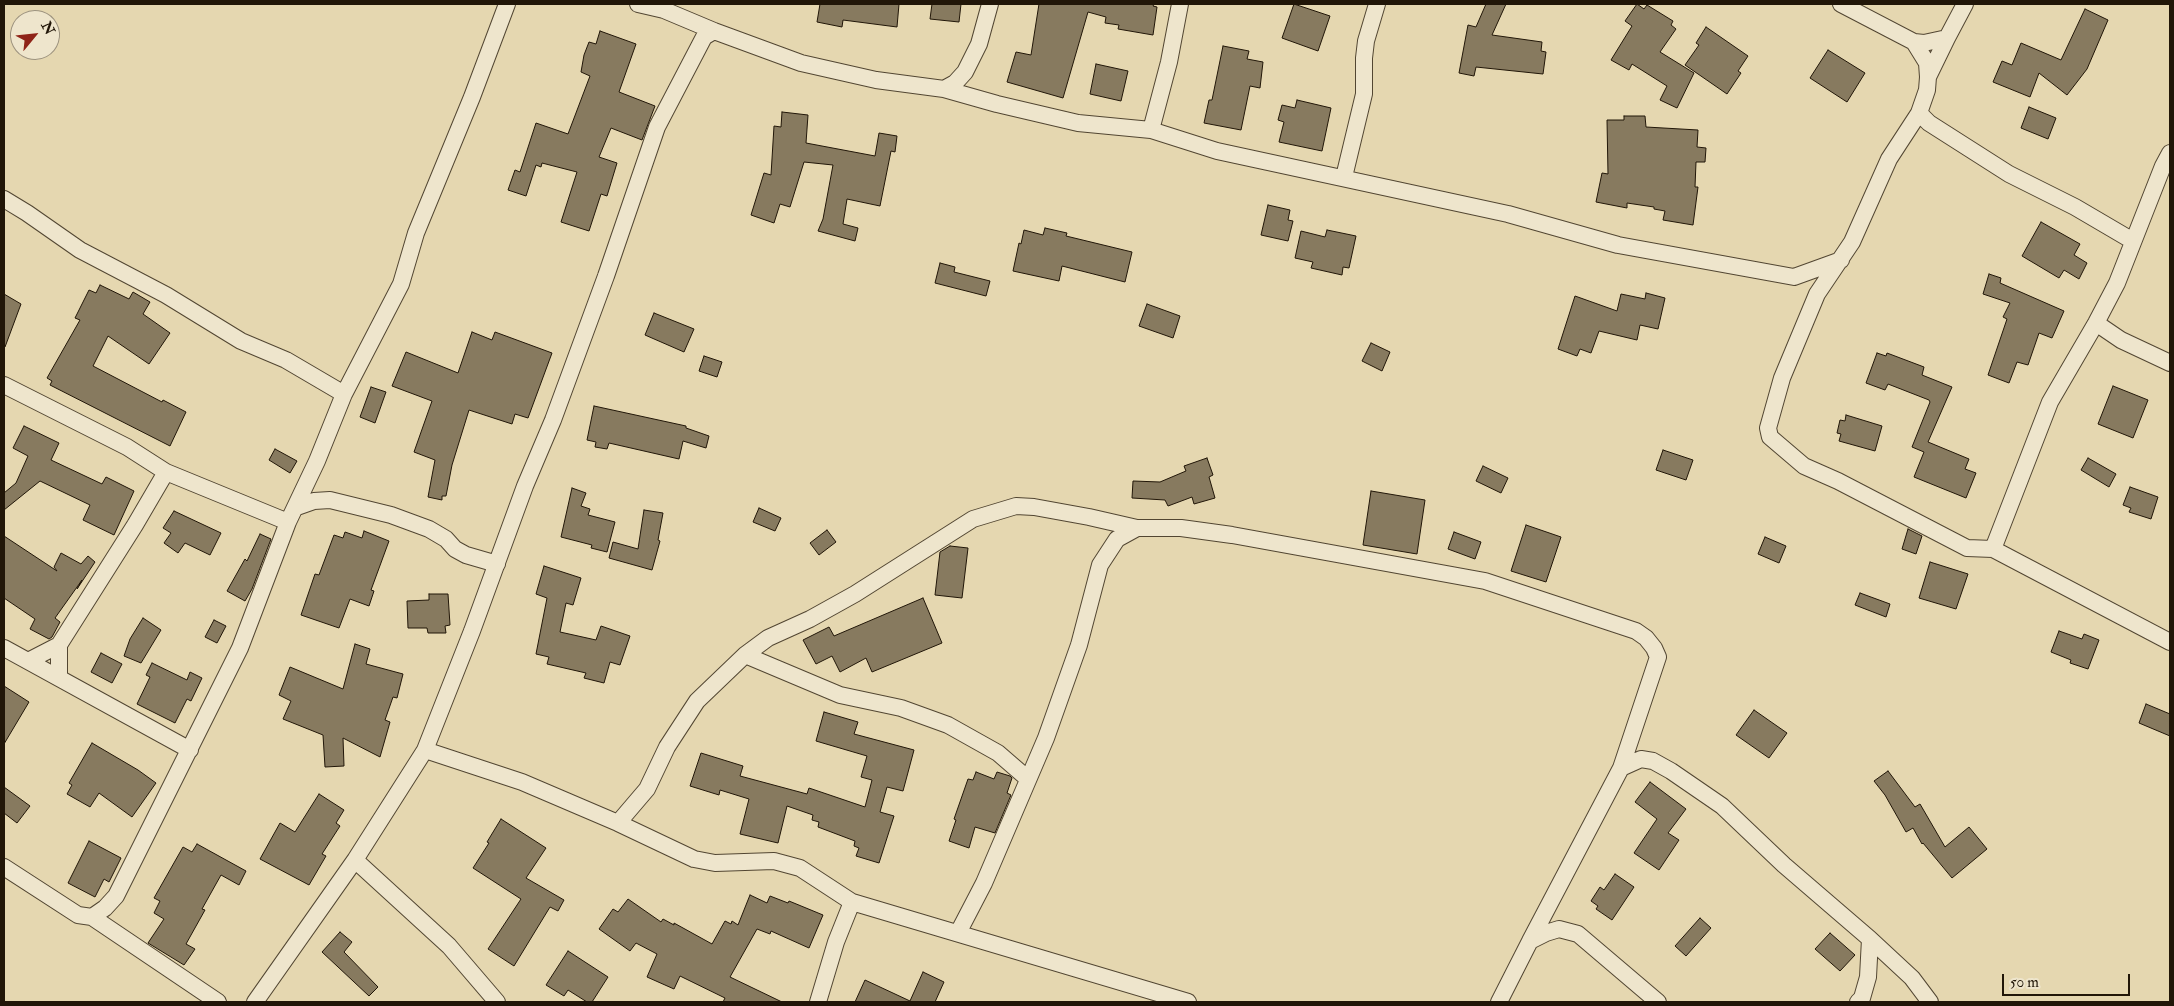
<!DOCTYPE html>
<style>
body{margin:0}
#map{position:relative;width:2174px;height:1006px;overflow:hidden;background:#e5d7b0;font-family:"IM FELL Double Pica",serif}
canvas{display:block}
.frame{position:absolute;inset:0;border:5px solid #211608;pointer-events:none}
.north{position:absolute;left:10px;top:10px;width:50px;height:50px;box-sizing:border-box;background:#eee5cc;border:1px solid #9c927e;border-radius:50%;rotate:62deg;font-size:14px;font-weight:700;line-height:20px;text-align:center;color:#211608}
.north::after{content:'';display:block;margin:auto;width:18px;height:22px;background:#8f2418;clip-path:polygon(50% 0,100% 100%,50% 72%,0 100%)}
.scale{position:absolute;left:2002px;top:974px;width:128px;height:22px;box-sizing:border-box;border:2px solid #211608;border-top:0;padding-left:6px;font-size:15px;line-height:18px;white-space:nowrap;color:#211608;-webkit-text-stroke:4px #eee5cc;paint-order:stroke}
</style>
<div id="map">
<canvas width="2174" height="1006"></canvas>
<div class="frame"></div>
<div class="north">N</div>
<div class="scale">50 m</div>
</div>
<script>
const ctx = document.querySelector('canvas').getContext('2d');
ctx.lineJoin = 'round';
function fill(path, color) {
  ctx.fillStyle = color;
  ctx.fill(path, 'evenodd');
}
function shape(rows) {
  const path = new Path2D();
  for (const r of rows) {
    path.moveTo(r[0], r[1]);
    for (let i = 2; i < r.length; i += 2) path.lineTo(r[i], r[i + 1]);
  }
  return path;
}
function stroke(path, color, width, dash) {
  ctx.strokeStyle = color;
  ctx.lineWidth = width;
  ctx.lineCap = dash ? 'butt' : 'round';
  ctx.setLineDash(dash || []);
  ctx.stroke(path);
}
const building = shape([
 [820,4,899,4,897,27,843,20,842,27,817,22,820,4],
 [932,4,961,4,959,22,930,19,932,4],
 [1039,4,1154,4,1153,6,1157,7,1153,35,1118,29,1119,25,1105,23,1106,17,1088,12,1063,98,1007,82,1016,52,1031,55,1039,4],
 [1294,4,1330,16,1318,51,1282,38,1294,4],
 [1486,4,1506,4,1492,35,1542,42,1541,51,1546,52,1543,74,1476,67,1474,76,1459,73,1468,25,1476,27,1486,4],
 [1637,4,1644,9,1647,5,1673,21,1671,25,1676,29,1660,52,1694,73,1677,108,1660,100,1667,86,1632,64,1629,70,1611,60,1632,26,1625,21,1637,4],
 [2085,9,2108,20,2087,69,2067,95,2039,73,2030,97,1993,82,2002,61,2012,65,2021,43,2061,60,2085,9],
 [1706,27,1748,56,1738,71,1741,73,1727,94,1685,65,1699,45,1696,43,1706,27],
 [600,31,636,44,619,92,655,106,642,140,611,128,599,157,617,163,607,196,601,194,589,231,561,222,577,172,542,163,541,167,536,165,526,196,508,190,515,170,520,172,536,123,568,134,590,76,581,72,584,55,589,42,596,44,600,31],
 [1223,46,1249,51,1247,59,1263,62,1260,88,1250,86,1241,130,1204,123,1209,100,1212,100,1223,46],
 [1828,50,1865,73,1847,102,1810,78,1828,50],
 [1096,64,1128,71,1121,101,1090,94,1096,64],
 [1297,100,1331,108,1322,151,1279,142,1284,122,1278,120,1282,105,1295,108,1297,100],
 [2029,107,2056,118,2048,139,2021,128,2029,107],
 [782,112,808,115,806,143,875,156,879,133,897,136,895,152,891,151,880,206,847,199,843,224,858,228,855,241,818,231,823,219,833,165,804,162,790,207,780,204,774,223,751,215,764,173,771,175,774,126,781,127,782,112],
 [1624,116,1645,116,1646,127,1698,130,1697,147,1706,148,1705,162,1696,162,1695,187,1698,187,1693,225,1663,220,1665,211,1654,209,1654,207,1627,203,1627,208,1596,202,1602,173,1608,174,1607,120,1624,120,1624,116],
 [1268,205,1290,210,1288,220,1293,221,1288,241,1261,235,1268,205],
 [2041,222,2080,244,2074,255,2087,263,2079,279,2064,270,2059,278,2022,256,2041,222],
 [1045,228,1067,233,1066,236,1132,252,1125,282,1062,266,1059,281,1013,271,1019,243,1021,244,1024,230,1043,235,1045,228],
 [1327,230,1356,236,1349,268,1343,267,1342,275,1311,268,1313,262,1295,258,1301,231,1325,237,1327,230],
 [940,263,955,267,954,272,990,281,986,296,935,283,940,263],
 [1989,274,2001,278,2000,283,2064,311,2052,338,2039,333,2028,365,2017,362,2009,383,1988,375,2007,319,2003,317,2010,303,1983,294,1989,274],
 [100,285,129,299,133,292,150,302,143,314,170,333,149,364,108,336,93,366,162,402,163,400,186,412,170,446,50,385,52,381,47,378,80,320,75,318,89,290,96,293,100,285],
 [1646,293,1665,298,1658,329,1640,325,1637,340,1599,331,1591,353,1580,349,1577,356,1558,349,1575,296,1617,311,1621,294,1645,299,1646,293],
 [4,294,21,304,5,347,4,346,4,294],
 [1147,304,1180,316,1173,338,1139,326,1147,304],
 [654,313,694,329,684,352,645,335,654,313],
 [472,332,492,340,495,332,552,353,528,418,515,414,512,424,469,410,452,465,446,496,442,496,442,500,428,497,435,460,414,452,432,401,392,386,406,352,458,373,472,332],
 [1371,343,1390,352,1382,371,1362,361,1371,343],
 [1877,353,1886,356,1887,353,1924,367,1922,375,1952,387,1928,442,1969,459,1965,469,1976,473,1966,498,1914,477,1924,452,1912,447,1930,402,1929,400,1888,384,1885,390,1866,383,1877,353],
 [704,356,722,362,717,377,699,371,704,356],
 [2113,386,2148,400,2133,438,2098,424,2113,386],
 [371,387,386,392,375,423,360,417,371,387],
 [594,406,686,426,686,428,709,436,706,448,683,441,679,459,609,443,607,449,595,447,596,442,587,440,594,406],
 [1846,415,1882,426,1875,451,1839,441,1841,434,1837,433,1840,420,1845,421,1846,415],
 [24,426,59,443,51,460,102,484,106,477,134,491,114,535,83,520,90,505,40,481,4,510,4,493,16,483,28,456,13,448,24,426],
 [275,449,297,461,290,473,269,460,275,449],
 [1663,450,1693,460,1686,480,1656,470,1663,450],
 [1207,458,1213,475,1209,477,1215,498,1194,504,1192,497,1168,506,1165,500,1132,498,1133,481,1160,482,1186,471,1184,466,1207,458],
 [2088,458,2116,474,2109,487,2081,470,2088,458],
 [1483,466,1508,478,1501,493,1476,481,1483,466],
 [2130,487,2158,497,2151,519,2129,512,2131,508,2123,505,2130,487],
 [572,488,586,493,581,506,590,509,588,515,615,522,607,552,591,548,592,545,561,537,572,488],
 [1371,491,1425,500,1417,554,1363,545,1371,491],
 [759,508,781,518,775,531,753,522,759,508],
 [644,510,663,513,658,540,660,541,652,570,609,558,613,542,638,549,644,510],
 [174,511,221,533,210,555,185,543,178,553,164,543,171,533,163,528,174,511],
 [1526,525,1561,537,1546,582,1511,571,1526,525],
 [1908,529,1922,536,1916,554,1902,549,1908,529],
 [827,530,836,542,819,555,810,543,827,530],
 [364,531,389,541,371,590,374,591,369,606,350,599,339,628,301,615,315,574,319,575,334,535,343,538,345,532,362,538,364,531],
 [1454,532,1481,542,1475,559,1448,549,1454,532],
 [260,534,271,539,252,589,245,601,227,591,245,559,247,561,260,534],
 [4,536,57,571,54,567,61,553,81,564,88,556,95,562,77,589,82,580,55,618,60,622,52,637,49,639,30,629,35,619,4,598,4,536],
 [1765,537,1786,546,1779,563,1758,554,1765,537],
 [950,546,968,548,962,598,935,595,940,552,950,546],
 [1930,562,1968,574,1956,609,1919,598,1930,562],
 [544,566,581,578,573,605,566,603,560,632,596,640,601,626,630,636,620,665,610,662,604,683,584,678,586,673,547,664,549,657,536,654,547,598,536,594,544,566],
 [1860,593,1890,604,1886,617,1855,605,1860,593],
 [429,594,448,594,450,625,445,626,446,633,428,633,427,628,408,628,407,601,429,600,429,594],
 [923,598,942,643,872,672,866,658,840,672,832,656,816,664,803,640,829,627,834,636,923,598],
 [143,618,161,630,141,663,124,656,130,639,143,618],
 [214,620,226,626,217,643,205,637,214,620],
 [2059,631,2082,639,2084,634,2099,640,2088,669,2070,663,2071,660,2051,652,2059,631],
 [355,644,370,649,366,664,403,674,397,698,393,697,385,720,390,722,380,757,343,738,344,766,325,767,323,735,283,719,291,701,279,695,290,667,343,689,355,644],
 [101,653,122,664,112,683,91,672,101,653],
 [152,663,187,680,190,672,202,678,191,701,187,699,175,723,137,704,150,677,146,675,152,663],
 [4,686,29,702,4,744,4,686],
 [2146,704,2170,714,2170,736,2139,723,2146,704],
 [1754,710,1787,733,1769,758,1736,735,1754,710],
 [824,712,858,722,854,734,914,750,903,791,887,787,880,812,894,816,879,863,856,856,859,848,854,846,855,841,818,827,819,822,812,820,813,815,787,806,778,843,740,834,749,799,720,790,719,795,690,786,701,753,743,766,740,776,807,794,809,788,865,807,872,780,861,777,867,756,816,741,824,712],
 [92,743,138,770,156,783,132,817,99,793,90,807,67,794,72,785,69,783,92,743],
 [1888,771,1915,807,1920,804,1945,847,1969,827,1987,849,1952,878,1923,843,1922,844,1913,828,1906,832,1885,795,1874,781,1888,771],
 [976,772,994,779,997,772,1010,776,1012,778,1007,793,1011,795,995,833,975,827,969,848,949,841,956,820,954,819,968,779,973,780,976,772],
 [1650,782,1686,809,1668,833,1679,840,1659,870,1634,853,1657,819,1635,802,1650,782],
 [4,787,30,806,17,823,4,813,4,787],
 [319,794,344,810,336,823,340,826,322,854,326,856,309,885,260,859,280,823,295,832,319,794],
 [501,819,546,848,526,878,564,900,558,911,550,907,514,966,488,949,521,899,473,868,489,843,487,842,501,819],
 [89,841,121,858,109,882,104,879,95,897,68,883,89,841],
 [197,844,246,871,239,885,221,875,202,909,205,910,186,944,195,949,184,965,148,943,164,919,154,913,160,901,154,898,183,847,192,852,197,844],
 [1615,874,1634,887,1612,920,1596,909,1598,906,1591,901,1600,887,1604,890,1615,874],
 [750,895,767,903,770,896,788,903,789,901,823,915,809,948,771,931,770,934,757,929,730,977,782,1002,723,1002,725,998,680,976,674,989,647,977,657,954,636,943,630,951,599,929,613,909,618,912,628,899,661,922,663,919,674,925,674,923,712,944,725,921,731,924,732,921,738,925,750,895],
 [1700,918,1711,928,1686,956,1675,946,1700,918],
 [340,932,352,942,344,952,378,987,369,996,322,952,340,932],
 [1830,933,1855,955,1840,971,1815,949,1830,933],
 [568,951,608,977,592,1002,587,1002,568,990,564,996,546,985,568,951],
 [923,972,944,982,935,1002,855,1002,865,980,910,1001,923,972]
]);
const minor = shape([
 [638,4,664,10,714,31],
 [1841,4,1914,42,1924,43,1947,38,1965,4],
 [1914,42,1927,63,1928,77,1927,90,1919,113,1929,123,2009,174,2075,207,2133,241],
 [1928,77,1947,38],
 [944,89,997,104,1078,123,1151,130,1217,151,1508,214,1618,245,1794,277,1841,260],
 [1919,113,1889,159,1852,242,1817,294,1782,378,1768,428,1770,437,1804,466,1838,481,1967,548,1993,549,2050,402,2096,323,2117,283,2163,166,2170,153],
 [1151,130,1169,62,1180,4],
 [1344,177,1364,94,1364,58,1366,41,1377,4],
 [4,199,27,213,80,250,166,295,241,341,286,360,344,394],
 [2096,323,2121,340,2170,363],
 [4,385,127,447,166,472,288,522],
 [297,507,314,501,330,500,391,515,429,529,446,539,455,549,466,555,497,564],
 [1993,549,2170,642],
 [4,648,190,750],
 [745,655,840,695,901,708,948,725,998,753,1028,779],
 [28,661,59,645],
 [59,678,59,645,135,525,166,472],
 [425,750,522,782,618,823,694,859,715,863,774,861,800,868,852,902,1188,1002],
 [618,823,647,789,667,747,697,701,745,655,768,638,810,619,855,594,973,519,1016,506,1034,507,1089,517,1137,528,1181,528,1232,535,1485,581,1636,631,1646,638,1654,648,1658,657,1621,768],
 [355,860,449,946,497,1002],
 [4,867,78,915,92,917,105,908,116,896,240,648,288,522,317,461,344,394,401,284,416,233,472,97,507,4],
 [92,917,218,1002],
 [958,933,984,883,1046,738,1079,645,1100,565,1117,539,1137,528],
 [1530,941,1621,768,1641,759,1653,761,1671,771,1722,806,1784,865,1870,939,1912,978,1930,1002],
 [255,1002,355,860,425,750,472,631,525,486,553,420,606,276,657,127,704,37,714,31,801,63,876,80,944,89,955,83,965,72,979,44,990,4],
 [818,1002,836,942,852,902],
 [1499,1002,1530,941,1546,933,1559,929,1578,934,1658,1002],
 [1858,1002,1862,998,1868,977,1870,939]
]);
fill(building, '#877a5f');
stroke(building, '#211608', 1);
stroke(minor, '#524632', 18);
stroke(minor, '#eee5cc', 16);
</script>
